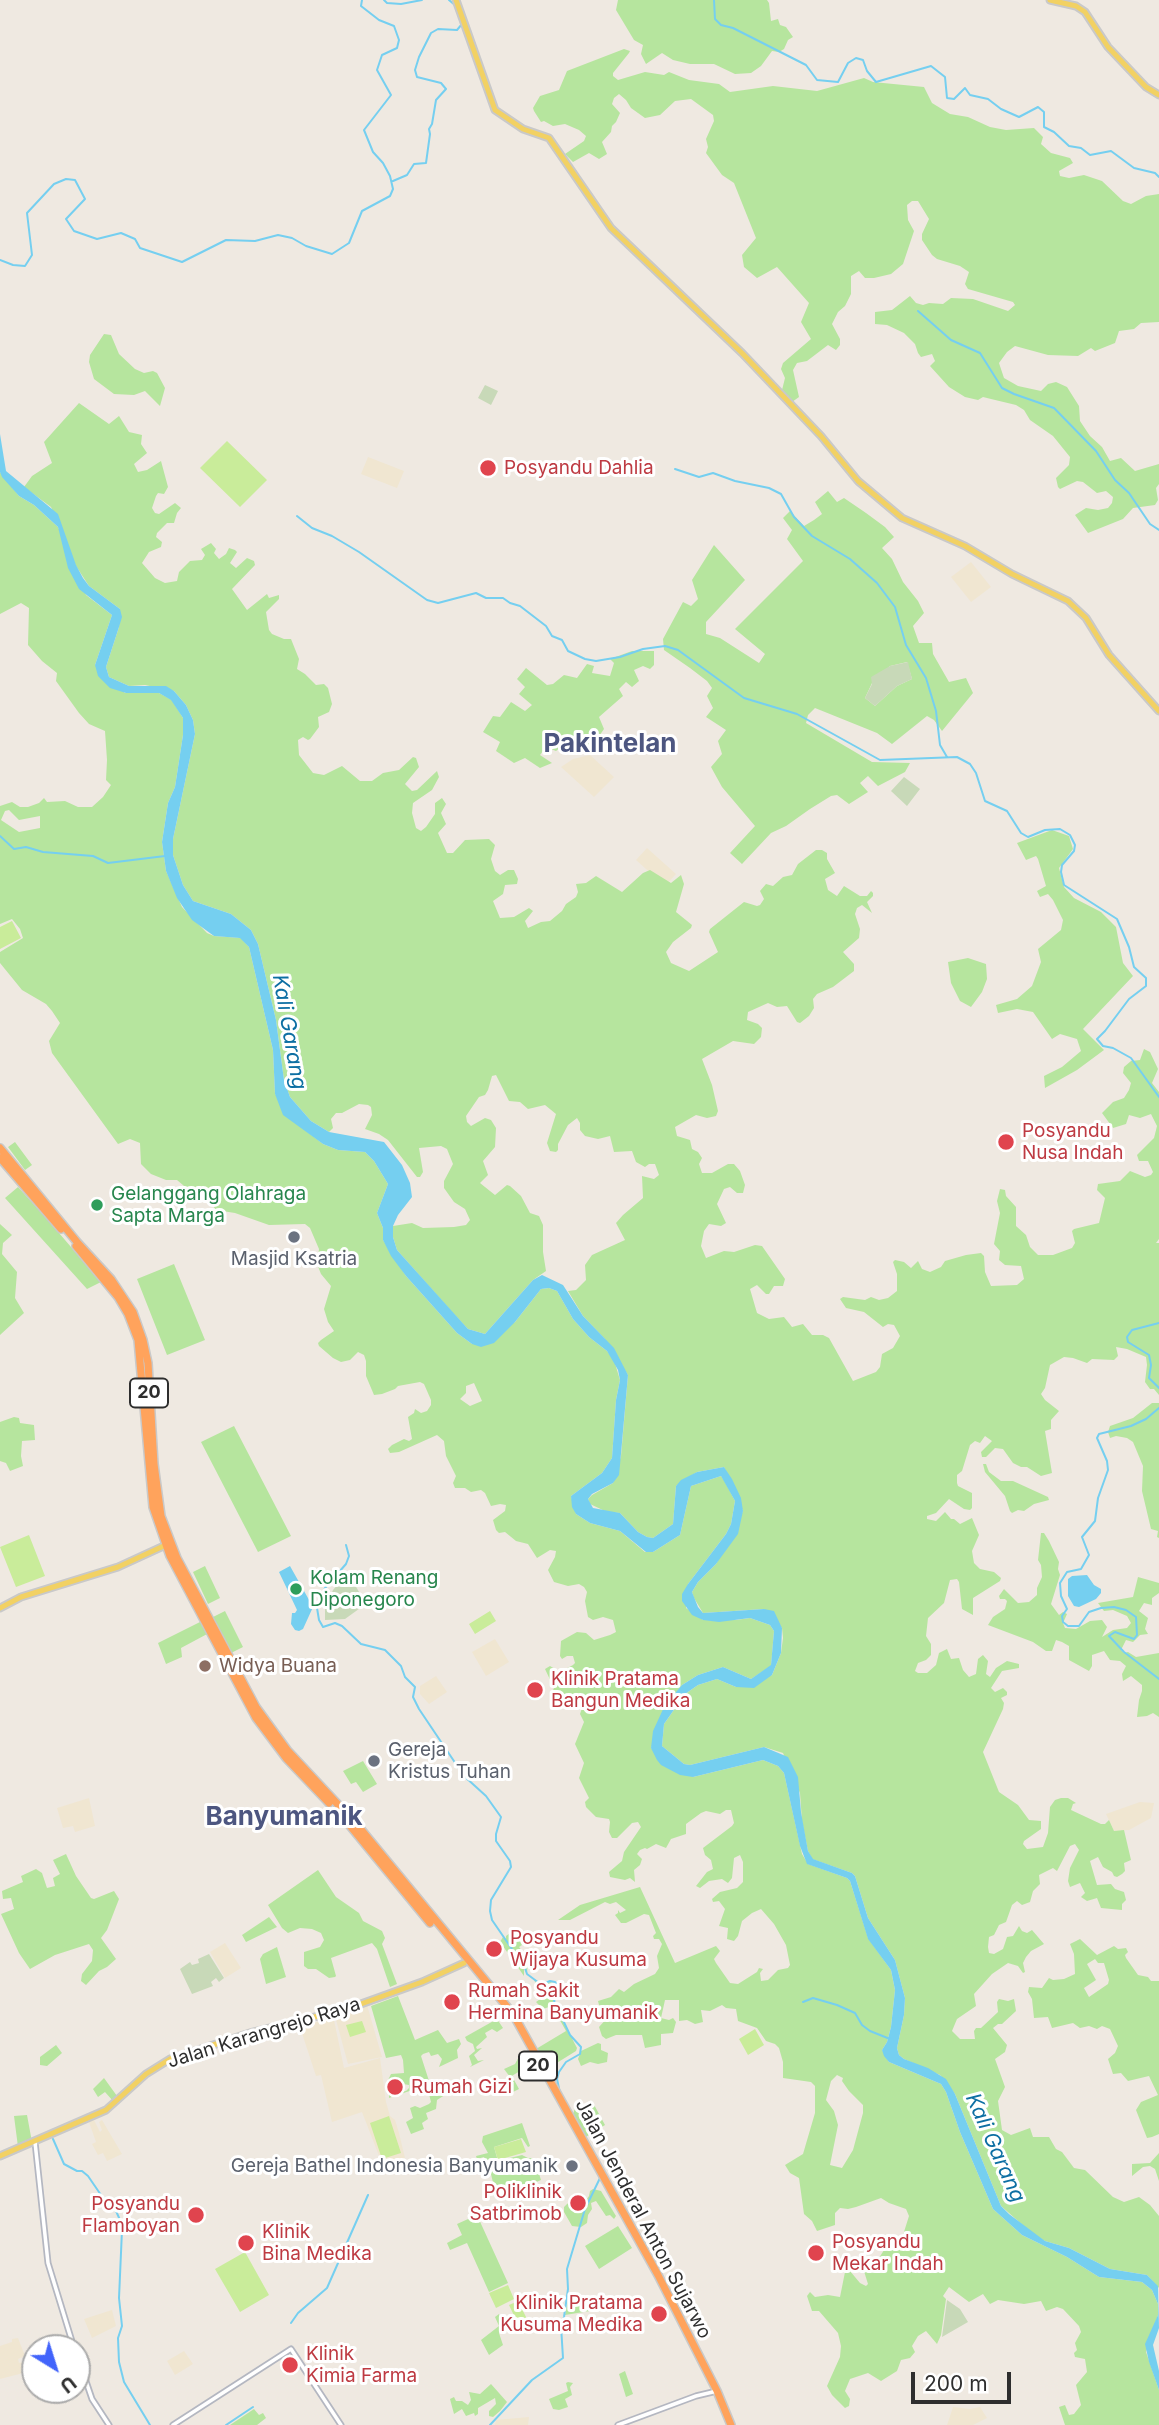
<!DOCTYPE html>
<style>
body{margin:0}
#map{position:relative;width:1159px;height:2425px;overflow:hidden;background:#efe9e1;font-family:Inter,sans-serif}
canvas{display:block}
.north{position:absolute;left:21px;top:2334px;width:70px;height:70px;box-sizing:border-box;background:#fff;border:2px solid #ababab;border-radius:50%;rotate:142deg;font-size:19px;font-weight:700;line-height:28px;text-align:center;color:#2e2e2e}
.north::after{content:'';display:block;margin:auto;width:24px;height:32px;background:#4264fb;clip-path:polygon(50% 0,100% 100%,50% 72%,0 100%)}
.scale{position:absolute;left:911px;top:2372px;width:100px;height:32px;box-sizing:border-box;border:4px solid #2e2e2e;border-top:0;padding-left:9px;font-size:21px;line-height:24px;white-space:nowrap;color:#2e2e2e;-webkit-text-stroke:5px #fff;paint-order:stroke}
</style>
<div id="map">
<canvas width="1159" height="2425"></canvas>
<div class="north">U</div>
<div class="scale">200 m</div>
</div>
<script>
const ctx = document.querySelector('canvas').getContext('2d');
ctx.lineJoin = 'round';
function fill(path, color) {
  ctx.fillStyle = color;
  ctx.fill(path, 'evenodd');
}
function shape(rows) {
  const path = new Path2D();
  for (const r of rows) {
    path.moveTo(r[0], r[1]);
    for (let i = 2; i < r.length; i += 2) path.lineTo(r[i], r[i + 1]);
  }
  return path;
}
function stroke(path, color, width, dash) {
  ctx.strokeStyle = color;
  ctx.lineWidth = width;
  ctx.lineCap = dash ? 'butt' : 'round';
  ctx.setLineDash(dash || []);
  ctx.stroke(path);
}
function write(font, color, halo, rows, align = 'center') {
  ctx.font = font + ' Inter,sans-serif';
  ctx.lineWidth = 6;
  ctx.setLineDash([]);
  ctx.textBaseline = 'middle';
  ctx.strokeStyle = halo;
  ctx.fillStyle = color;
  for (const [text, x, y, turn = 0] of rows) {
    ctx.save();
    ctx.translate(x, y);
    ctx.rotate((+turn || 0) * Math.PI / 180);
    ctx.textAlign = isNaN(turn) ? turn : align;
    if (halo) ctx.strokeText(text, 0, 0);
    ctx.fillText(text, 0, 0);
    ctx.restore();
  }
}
const education = shape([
 [368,457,404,471,397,488,361,474],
 [971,562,991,587,971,602,951,577],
 [590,755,614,777,594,797,561,767,573,759],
 [647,848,676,874,665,886,636,860],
 [495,1639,509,1662,486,1676,472,1652],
 [436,1676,447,1692,429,1704,420,1694,420,1686],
 [89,1798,95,1826,75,1832,73,1826,63,1828,57,1808],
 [1140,1802,1154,1803,1151,1818,1129,1830,1114,1831,1106,1814],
 [225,1943,241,1968,225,1978,210,1952],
 [367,2005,382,2057,348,2064,335,2016],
 [334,2020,344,2068,380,2058,386,2102,390,2116,395,2120,399,2133,405,2158,383,2166,362,2112,332,2122,321,2075,316,2076,299,2024],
 [94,2120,100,2132,102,2130,99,2122,102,2120,122,2154,107,2161,103,2153,98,2155,92,2144,96,2142,89,2122],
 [112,2310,116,2326,92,2338,84,2319],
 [18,2338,25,2356,18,2359,19,2363,35,2359,35,2370,0,2379,0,2346,12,2342,12,2339],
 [184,2351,193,2364,175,2375,167,2361],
 [953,2407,970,2409,980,2407,987,2418,973,2425,947,2425],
 [529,2417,528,2425,495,2425,496,2420]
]);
const green = shape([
 [618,0,767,0,769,3,771,21,778,19,780,25,786,27,793,37,788,40,784,49,779,52,772,51,761,66,751,73,735,74,714,64,690,64,673,60,662,53,646,64,641,54,643,45,634,40,616,10],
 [624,49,630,51,629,53,613,73,613,76,618,80,645,72,664,75,669,72,689,80,719,84,730,92,773,86,817,91,864,78,873,82,924,87,932,103,950,114,968,117,990,127,1006,130,1034,128,1043,137,1041,144,1051,153,1070,158,1073,163,1059,171,1060,176,1069,178,1084,175,1102,181,1123,201,1131,204,1146,196,1159,194,1159,322,1141,323,1134,329,1119,331,1115,343,1095,351,1091,348,1078,356,1048,355,1015,346,1007,352,999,363,1004,378,1018,386,1041,391,1048,384,1056,382,1067,387,1079,406,1080,421,1090,436,1102,447,1110,461,1121,458,1135,471,1159,464,1159,484,1156,488,1158,500,1155,505,1133,508,1123,519,1088,533,1075,515,1086,508,1098,510,1108,508,1112,503,1113,497,1106,491,1097,493,1083,482,1077,481,1060,489,1058,487,1056,478,1069,465,1070,457,1053,436,1030,420,1024,410,1016,405,991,399,983,397,978,400,965,397,949,387,930,366,935,361,932,354,921,357,918,353,915,344,904,333,887,325,875,324,875,312,892,310,910,296,916,303,923,305,929,303,943,304,951,298,973,299,1008,311,1015,305,1013,302,968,289,965,284,969,272,960,266,937,259,932,255,922,240,922,234,929,219,918,201,912,201,907,205,908,220,914,231,903,264,891,274,874,278,865,278,859,271,851,276,851,294,845,306,838,312,832,324,840,339,840,345,836,350,828,345,807,361,797,363,793,370,799,397,792,402,782,390,785,378,781,369,783,363,811,339,801,322,809,303,777,267,757,278,744,267,742,255,756,238,734,183,722,175,706,153,708,147,706,139,714,121,713,115,691,99,675,101,660,115,645,118,631,108,626,100,619,94,614,98,612,104,620,113,616,122,612,126,611,132,602,142,607,154,599,159,589,153,573,162,565,154,584,141,586,136,579,130,565,124,553,126,544,121,541,122,534,111,533,108,540,96,559,90,567,71],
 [104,334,111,335,119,354,135,369,144,373,153,371,157,373,165,388,160,406,145,391,134,395,114,394,94,379,89,362,90,355],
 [79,403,109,424,119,416,129,432,142,435,141,444,147,453,134,464,138,472,147,470,161,461,168,487,164,494,158,493,156,496,152,508,155,513,159,514,175,503,181,508,177,513,174,523,167,523,157,533,156,537,162,542,161,547,149,552,142,563,155,578,165,583,177,581,179,572,190,561,202,560,205,555,201,549,211,543,216,549,214,553,219,559,226,554,229,548,235,550,237,552,230,563,236,568,247,558,254,561,255,565,232,589,247,610,267,594,269,598,279,595,279,599,266,612,269,630,272,634,284,639,291,639,299,659,297,669,305,674,316,685,324,684,328,688,332,704,329,712,318,717,319,727,310,739,308,740,303,737,298,740,299,755,313,773,324,775,342,766,360,781,372,781,383,773,399,770,413,757,416,758,419,767,405,784,412,791,417,790,437,771,439,777,432,790,413,803,412,813,416,828,421,831,426,827,435,814,435,803,442,798,446,804,441,813,446,824,438,833,447,853,453,853,465,840,489,839,495,845,491,859,495,871,500,875,508,870,514,870,518,879,517,884,505,885,503,894,493,901,500,918,514,917,529,908,533,911,525,921,528,928,541,922,550,921,562,911,566,904,576,897,578,892,576,884,586,883,596,876,622,892,643,873,650,870,671,883,681,875,684,884,676,912,692,925,691,928,673,942,666,952,671,963,689,971,718,952,709,932,710,929,744,902,757,906,760,905,764,899,760,891,766,884,773,886,783,877,792,875,798,864,816,850,822,850,827,853,827,859,835,873,825,879,828,890,837,896,844,886,860,896,867,896,871,891,873,893,873,896,867,902,872,913,862,905,857,908,855,914,860,929,859,938,843,952,854,964,854,971,833,987,817,994,813,999,814,1008,809,1016,800,1023,797,1022,787,1006,777,1007,768,1003,748,1012,747,1020,758,1024,762,1028,761,1037,754,1044,733,1041,702,1059,712,1085,718,1111,716,1116,707,1118,696,1115,675,1127,677,1136,690,1140,692,1149,698,1152,702,1158,699,1164,702,1173,712,1173,728,1164,734,1164,740,1171,745,1185,743,1193,737,1193,730,1187,724,1189,717,1204,726,1223,721,1226,709,1224,704,1231,701,1246,706,1258,724,1251,734,1252,755,1245,762,1246,785,1279,783,1286,774,1286,769,1294,766,1294,757,1285,750,1289,757,1313,769,1319,784,1317,792,1327,803,1324,812,1335,823,1335,829,1338,853,1381,876,1372,880,1367,882,1354,893,1348,900,1336,894,1325,888,1324,883,1327,864,1312,846,1308,840,1299,843,1297,865,1300,871,1297,879,1300,888,1298,897,1291,897,1274,893,1262,895,1260,904,1262,911,1268,918,1261,922,1269,930,1272,941,1267,945,1261,966,1255,981,1253,984,1256,985,1272,991,1286,1017,1285,1024,1279,1021,1266,1005,1265,999,1260,1000,1251,994,1244,1000,1213,997,1201,1000,1189,1005,1190,1006,1196,1016,1207,1016,1226,1026,1235,1030,1247,1038,1255,1053,1255,1072,1248,1075,1243,1072,1231,1074,1229,1099,1223,1105,1198,1097,1190,1098,1184,1120,1181,1130,1171,1145,1177,1151,1175,1153,1172,1148,1161,1139,1161,1137,1155,1154,1138,1157,1126,1151,1114,1140,1118,1129,1115,1126,1124,1113,1128,1102,1113,1113,1102,1124,1098,1129,1090,1131,1083,1123,1073,1124,1067,1131,1061,1140,1060,1144,1049,1150,1052,1158,1069,1152,1083,1159,1092,1159,1239,1156,1243,1159,1243,1159,1395,1154,1389,1150,1389,1145,1382,1147,1365,1146,1357,1127,1349,1116,1347,1118,1356,1114,1360,1092,1359,1087,1363,1073,1358,1064,1357,1050,1365,1045,1388,1041,1394,1045,1400,1059,1411,1051,1420,1051,1429,1045,1431,1052,1473,1041,1476,1027,1467,1021,1467,1013,1463,1003,1449,995,1448,986,1457,982,1457,981,1452,992,1441,985,1436,980,1443,975,1441,970,1445,962,1471,957,1475,957,1483,958,1486,972,1493,972,1508,970,1510,964,1509,949,1499,936,1513,927,1516,927,1519,936,1521,945,1512,951,1519,954,1519,960,1524,972,1518,979,1535,972,1551,974,1563,980,1569,994,1572,1001,1578,1000,1581,973,1598,973,1615,962,1609,959,1582,957,1579,950,1580,944,1603,928,1618,926,1636,931,1644,931,1655,926,1660,918,1663,915,1671,918,1673,927,1673,936,1665,939,1653,947,1649,951,1659,959,1658,963,1670,969,1677,976,1674,978,1659,983,1655,988,1661,986,1674,990,1677,996,1668,1007,1661,1019,1664,1019,1668,1002,1671,991,1688,995,1692,1003,1688,1007,1692,1007,1695,1001,1698,1004,1703,1003,1709,983,1752,999,1792,1018,1805,1029,1820,1041,1821,1041,1829,1024,1841,1023,1844,1027,1849,1043,1847,1048,1833,1050,1807,1055,1800,1061,1798,1068,1798,1076,1803,1073,1804,1071,1810,1101,1824,1105,1824,1109,1820,1114,1831,1124,1830,1131,1860,1124,1863,1125,1871,1122,1874,1117,1877,1114,1876,1112,1872,1103,1867,1098,1857,1090,1861,1097,1885,1111,1884,1115,1889,1124,1892,1126,1900,1122,1904,1122,1910,1101,1908,1097,1898,1087,1901,1081,1897,1085,1893,1080,1883,1070,1887,1068,1881,1070,1868,1079,1850,1075,1844,1070,1846,1057,1871,1053,1868,1039,1875,1040,1884,1033,1891,1030,1902,1022,1905,1017,1901,1012,1905,1006,1922,999,1925,994,1935,989,1937,988,1947,989,1953,994,1954,1003,1949,1007,1937,1013,1936,1019,1926,1022,1931,1027,1933,1032,1930,1044,1944,1031,1951,1026,1957,1023,1963,1025,1972,1023,1973,1018,1966,1008,1963,992,1974,974,1994,976,2006,957,2019,952,2031,960,2039,975,2039,974,2031,976,2028,981,2028,998,2012,997,2002,999,1999,1008,2001,1014,1999,1016,2011,1002,2024,998,2024,993,2028,1007,2045,1005,2052,995,2059,1005,2087,998,2101,1002,2130,1011,2135,1030,2128,1033,2137,1049,2137,1056,2149,1062,2152,1074,2168,1085,2170,1113,2197,1124,2202,1139,2197,1150,2205,1159,2216,1159,2288,1147,2275,1110,2269,1069,2248,1045,2241,1034,2235,1001,2206,955,2094,940,2075,904,2059,899,2055,897,2048,904,2015,905,1998,895,1960,868,1918,855,1876,852,1873,812,1859,808,1851,802,1821,800,1793,783,1753,764,1747,690,1765,684,1764,662,1746,664,1724,685,1694,698,1685,717,1679,736,1687,772,1675,781,1653,783,1638,782,1628,764,1609,703,1613,694,1598,692,1592,698,1582,716,1564,743,1511,724,1467,697,1472,676,1486,673,1524,653,1538,647,1537,638,1532,620,1513,607,1512,590,1504,588,1499,592,1495,613,1483,621,1456,628,1375,604,1338,583,1316,568,1291,576,1290,586,1280,585,1265,592,1255,625,1240,616,1223,623,1215,643,1198,642,1176,654,1179,659,1175,655,1164,649,1164,645,1167,636,1162,632,1151,614,1152,610,1136,598,1139,585,1136,580,1130,580,1123,577,1118,568,1125,558,1144,558,1150,556,1152,550,1151,547,1143,556,1114,545,1105,528,1109,520,1102,509,1101,496,1075,492,1076,488,1090,485,1095,479,1097,466,1116,467,1122,471,1126,485,1118,491,1120,496,1128,495,1147,483,1161,488,1175,480,1183,495,1195,507,1185,510,1186,521,1196,530,1213,539,1216,543,1225,543,1252,546,1271,533,1280,485,1334,468,1329,453,1313,397,1250,393,1237,393,1226,412,1223,423,1228,454,1227,466,1225,470,1220,465,1209,454,1202,444,1188,444,1181,453,1164,447,1149,441,1146,419,1148,423,1172,420,1177,417,1177,388,1140,379,1134,365,1129,372,1115,371,1107,368,1105,359,1104,342,1113,336,1113,331,1119,333,1128,329,1132,311,1121,290,1097,284,1080,276,1020,258,944,251,930,231,914,193,901,183,885,173,855,173,839,195,734,193,720,186,705,174,691,145,685,129,686,109,677,106,667,119,627,120,609,89,586,76,566,51,507,24,487,32,476,52,463,44,442],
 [0,472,19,496,34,505,58,527,86,595,112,615,95,665,125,693,159,693,172,700,183,718,183,735,175,787,168,803,162,842,166,871,182,907,207,933,214,936,241,938,249,947,273,1050,275,1094,305,1130,323,1144,338,1150,365,1152,374,1161,388,1184,377,1213,383,1228,383,1240,406,1276,457,1333,472,1344,515,1322,541,1289,549,1288,557,1291,573,1319,589,1337,607,1351,614,1360,620,1380,616,1400,612,1458,602,1473,571,1496,576,1514,590,1523,620,1531,645,1552,653,1552,680,1535,691,1486,721,1476,724,1480,735,1501,731,1524,726,1534,688,1584,686,1608,703,1620,736,1620,750,1618,770,1625,774,1631,771,1666,751,1679,723,1667,698,1675,682,1685,651,1748,693,1777,763,1760,778,1766,784,1773,802,1854,808,1864,847,1878,850,1881,868,1938,891,1970,895,1990,891,2027,887,2042,882,2050,889,2062,941,2084,946,2092,960,2132,993,2209,1022,2235,1067,2257,1099,2277,1142,2282,1152,2290,1158,2304,1158,2315,1146,2352,1159,2390,1159,2425,1065,2425,1059,2407,1065,2405,1069,2415,1074,2414,1081,2405,1076,2385,1087,2372,1085,2359,1075,2357,1074,2353,1077,2350,1075,2343,1081,2332,1079,2326,1063,2309,1057,2307,1046,2311,1041,2301,1024,2304,998,2300,990,2304,983,2294,969,2302,949,2287,943,2296,946,2299,941,2335,937,2344,926,2331,918,2336,912,2346,915,2352,910,2358,901,2360,897,2371,881,2381,868,2373,850,2379,845,2391,850,2399,849,2406,845,2408,832,2395,827,2386,840,2357,841,2346,838,2333,819,2311,812,2311,807,2296,810,2292,815,2297,828,2295,840,2297,845,2272,850,2271,860,2283,866,2286,868,2284,863,2268,866,2263,879,2258,891,2239,903,2235,909,2216,906,2209,889,2203,881,2198,856,2207,848,2209,840,2208,835,2213,835,2225,817,2231,812,2221,804,2214,799,2178,790,2173,785,2165,803,2154,815,2113,815,2086,811,2082,783,2078,783,2062,779,2048,775,2044,766,2041,757,2028,738,2021,736,2009,726,2008,722,2005,710,2011,701,2010,703,2022,695,2024,687,2020,679,2021,679,2000,665,2000,661,2018,669,2020,673,2018,676,2022,673,2033,661,2034,661,2045,645,2048,642,2035,616,2035,606,2039,602,2036,599,2027,608,2017,609,2008,599,2005,598,2001,611,1997,619,1989,624,1992,634,1984,655,1974,659,1968,657,1956,662,1944,659,1939,654,1939,653,1936,656,1933,649,1915,644,1914,626,1923,621,1923,615,1915,618,1913,618,1910,620,1913,626,1910,616,1902,610,1904,605,1902,570,1920,558,1920,580,1905,640,1887,675,1963,716,1946,720,1951,714,1959,716,1963,730,1983,738,1984,757,1972,759,1968,763,1969,760,1973,761,1981,768,1980,778,1970,788,1968,790,1965,786,1945,774,1924,761,1909,752,1913,742,1921,738,1936,734,1941,727,1939,728,1928,719,1926,725,1909,719,1901,713,1902,712,1899,720,1892,737,1888,743,1882,743,1862,740,1855,734,1858,732,1878,728,1883,722,1879,709,1881,700,1888,696,1886,707,1872,713,1869,711,1860,705,1855,703,1848,732,1826,734,1823,731,1810,726,1810,720,1814,706,1811,701,1813,686,1824,686,1834,671,1839,666,1848,656,1844,647,1849,645,1848,640,1850,637,1854,642,1859,640,1865,634,1870,635,1882,630,1878,625,1880,610,1877,609,1872,622,1861,624,1852,641,1827,638,1822,632,1823,617,1838,612,1838,609,1832,610,1822,609,1819,596,1817,586,1807,585,1802,589,1798,579,1778,584,1763,575,1744,584,1722,580,1714,582,1708,573,1699,570,1699,566,1703,556,1703,550,1697,554,1688,545,1669,550,1666,560,1672,573,1665,575,1663,573,1656,567,1656,562,1659,560,1656,561,1641,577,1632,586,1633,594,1640,610,1635,616,1632,613,1620,603,1617,593,1620,588,1617,585,1601,587,1592,584,1587,579,1584,568,1586,554,1582,548,1570,555,1557,556,1551,550,1550,537,1558,528,1544,516,1541,505,1532,499,1533,496,1530,493,1520,505,1511,506,1505,500,1504,491,1506,485,1493,481,1490,471,1492,465,1488,455,1488,453,1483,456,1476,446,1456,444,1441,437,1435,399,1452,390,1453,388,1449,392,1445,404,1439,409,1441,412,1439,408,1417,414,1413,415,1409,421,1413,427,1411,431,1405,431,1400,424,1384,420,1382,398,1386,395,1389,382,1394,374,1395,366,1376,366,1361,364,1355,358,1352,350,1360,341,1362,333,1358,319,1346,318,1343,321,1340,334,1331,328,1322,324,1309,331,1286,321,1274,317,1264,319,1249,310,1228,305,1224,269,1225,235,1213,216,1210,213,1206,213,1201,190,1191,177,1180,166,1180,151,1174,141,1164,140,1143,130,1139,118,1144,52,1053,49,1041,60,1023,52,1011,46,1004,22,990,0,963,0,952,23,938,20,929,12,919,0,924,0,806,12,802,20,807,28,807,39,803,44,798,47,802,65,801,78,807,92,807,103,797,111,785,106,780,107,760,105,731,89,724,79,713,56,681,57,673,42,661,28,645,29,608,21,603,0,614],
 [9,810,19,820,40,816,40,828,19,832,1,820,5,811],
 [474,1383,482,1401,470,1406,460,1399,466,1393,466,1386],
 [837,2075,843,2078,842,2081,849,2091,863,2105,863,2113,853,2150,842,2168,830,2165,838,2125,834,2111,826,2100,831,2081],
 [828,491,837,502,844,498,866,513,885,527,894,537,882,548,892,559,903,582,918,601,924,613,913,626,919,643,932,643,933,654,949,682,966,678,973,693,942,731,934,720,927,716,892,744,877,733,815,708,808,715,806,723,872,762,910,763,905,772,878,786,868,776,860,783,868,792,849,804,837,795,831,796,810,809,786,826,771,833,742,864,730,853,755,826,722,787,711,767,722,754,718,741,726,730,706,717,713,708,707,696,712,688,707,681,690,668,664,650,663,639,683,602,691,606,698,599,692,580,714,545,745,580,706,622,706,634,720,638,759,663,765,654,735,629,803,561,787,539,792,530,783,518,790,511,804,526,814,520,822,514,815,502],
 [907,662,912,679,897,686,875,706,865,698,872,683,890,666],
 [632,651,654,651,654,665,650,669,643,666,634,670,639,681,632,687,626,682,619,689,623,696,599,717,604,729,595,742,580,748,568,741,556,751,546,747,540,755,552,763,540,768,525,758,514,763,496,751,500,742,483,732,493,716,500,717,511,702,525,711,532,705,519,694,525,687,517,679,526,668,547,685,553,684,564,675,577,678,587,664,594,666,592,673,610,676,614,663,610,659],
 [1052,830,1069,836,1073,849,1059,868,1064,887,1074,898,1101,912,1116,927,1123,963,1133,976,1083,1029,1104,1050,1077,1070,1045,1088,1044,1076,1062,1067,1081,1051,1077,1039,1060,1034,1052,1039,1033,1012,1017,1009,998,1013,996,1005,1017,999,1032,986,1041,962,1038,949,1061,930,1063,920,1053,900,1048,894,1040,897,1037,891,1046,886,1038,859,1036,856,1026,860,1017,843],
 [968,958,986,964,987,979,982,992,971,1007,960,1001,951,983,948,962],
 [15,1142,32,1165,25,1170,8,1147],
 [18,1187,47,1219,101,1282,87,1289,5,1198],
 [0,1224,12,1235,3,1243,2,1254,17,1272,15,1298,24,1313,0,1335],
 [174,1264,205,1340,167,1355,137,1279],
 [1152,1403,1159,1403,1159,1538,1157,1537,1158,1531,1151,1529,1142,1491,1143,1466,1133,1442,1127,1438,1116,1436,1110,1438,1108,1432,1110,1426,1133,1418],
 [14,1417,19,1418,20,1423,34,1425,35,1440,22,1441,21,1456,23,1466,10,1471,6,1463,0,1461,0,1422],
 [234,1426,291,1536,258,1552,201,1442],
 [983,1464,986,1464,989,1472,1001,1481,1013,1481,1048,1497,1049,1500,1034,1504,1024,1511,1018,1510,1012,1513,1010,1511,1005,1496,985,1472],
 [1041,1533,1044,1533,1049,1541,1059,1562,1058,1569,1060,1575,1051,1604,1059,1615,1063,1612,1067,1614,1063,1623,1065,1628,1076,1629,1090,1621,1102,1620,1107,1627,1102,1637,1113,1630,1127,1628,1131,1623,1127,1616,1113,1610,1104,1611,1098,1603,1133,1597,1138,1577,1159,1583,1159,1593,1152,1598,1152,1605,1144,1603,1139,1611,1148,1618,1145,1629,1148,1634,1140,1635,1133,1642,1126,1640,1121,1650,1124,1653,1128,1652,1136,1657,1159,1653,1159,1717,1153,1713,1147,1716,1137,1717,1139,1700,1142,1691,1142,1685,1131,1676,1123,1681,1122,1674,1126,1666,1120,1661,1110,1660,1104,1651,1092,1655,1092,1666,1089,1671,1069,1660,1069,1646,1062,1642,1056,1640,1052,1651,1046,1651,1033,1642,988,1625,993,1617,1005,1609,1007,1601,1005,1599,1000,1599,999,1596,1004,1589,1018,1603,1029,1602,1037,1595,1037,1588,1042,1577,1041,1565,1038,1560],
 [205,1566,220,1598,208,1604,193,1572],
 [225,1611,243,1647,231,1653,213,1617],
 [202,1621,209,1633,181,1648,182,1657,166,1664,158,1643],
 [363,1761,377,1784,363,1792,356,1782,351,1784,343,1771],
 [66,1854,76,1876,91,1898,94,1899,114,1891,119,1899,107,1930,101,1938,116,1959,107,1967,99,1971,86,1985,81,1981,82,1974,92,1961,93,1950,89,1944,55,1955,30,1969,19,1953,1,1914,14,1909,11,1898,3,1899,2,1891,23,1882,21,1876,36,1869,42,1873,47,1888,55,1886,53,1878,60,1874,53,1860],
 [318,1870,336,1897,359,1913,363,1921,382,1931,385,1938,382,1944,397,1984,390,1987,377,1949,372,1943,331,1958,336,1976,335,1977,329,1978,316,1969,308,1969,304,1966,304,1952,320,1947,324,1940,321,1933,312,1929,300,1928,288,1933,282,1928,268,1905],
 [269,1917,277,1927,246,1942,242,1935],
 [510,1933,520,1941,522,1945,519,1947,523,1952,522,1956,528,1962,527,1973,524,1963,513,1956,515,1952,506,1941,513,1952,512,1956,524,1966,524,1976,500,1942,503,1937,506,1940,506,1936],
 [1080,1939,1097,1955,1114,1946,1118,1949,1126,1948,1128,1952,1125,1955,1126,1958,1138,1975,1148,1977,1151,1981,1159,1981,1159,2134,1152,2137,1147,2138,1136,2110,1141,2102,1158,2095,1149,2076,1128,2081,1121,2073,1113,2074,1108,2059,1115,2053,1118,2046,1110,2029,1102,2026,1097,2029,1089,2026,1080,2028,1073,2023,1052,2028,1048,2017,1034,2018,1032,1999,1028,1992,1029,1987,1042,1988,1049,1978,1053,1980,1064,1979,1075,1974,1074,1954,1070,1944],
 [1095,1959,1098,1963,1104,1963,1109,1980,1108,1984,1089,1997,1084,1988,1096,1980,1087,1964],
 [277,1947,286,1977,266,1984,260,1959,263,1954],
 [534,1980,542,1986,550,1982,557,1985,557,1995,553,2002,577,2048,576,2051,547,2069,536,2049,566,2031,552,2006,543,2009,536,2002,543,1997],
 [398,1996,415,2040,438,2030,447,2043,459,2039,461,2044,457,2050,458,2058,439,2067,442,2059,438,2054,431,2056,429,2052,423,2054,421,2056,430,2084,389,2098,389,2093,406,2091,409,2088,409,2085,403,2084,399,2081,391,2082,388,2080,391,2074,404,2073,403,2060,401,2055,386,2058,371,2006],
 [497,2019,503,2028,497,2032,492,2029,485,2033,487,2037,476,2047,477,2049,482,2048,474,2055,478,2061,484,2060,470,2067,472,2065,469,2056,475,2051,473,2044,467,2041,465,2037],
 [598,2043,601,2044,601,2050,608,2053,607,2062,598,2064,590,2062,581,2066,578,2059,581,2051],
 [56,2045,62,2053,47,2066,40,2065,40,2057],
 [521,2053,526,2054,527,2057,525,2068,510,2077,504,2069,515,2064],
 [104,2078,117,2096,113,2101,105,2092,98,2097,93,2089],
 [513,2078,519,2089,505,2096,503,2092,504,2083],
 [446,2082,451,2091,437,2100,436,2109,426,2113,428,2119,422,2123,424,2129,411,2134,406,2122,413,2118,410,2108,415,2106,420,2108,429,2104,431,2102,428,2090],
 [592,2101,605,2125,586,2137,573,2114,575,2108],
 [27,2115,32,2142,18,2147,14,2116],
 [522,2123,530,2146,528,2147,522,2138,494,2147,498,2161,522,2155,528,2158,534,2158,541,2180,497,2199,490,2170,484,2157,477,2159,476,2156,488,2153,482,2142,483,2136],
 [1159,2153,1159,2181,1155,2169,1150,2166,1143,2167,1132,2176,1132,2164,1150,2163],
 [593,2189,601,2191,616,2216,614,2219,610,2215,606,2216,596,2201,591,2203,592,2209,588,2215,587,2223,581,2227,572,2226,564,2212,564,2207,569,2202,576,2208,584,2203,589,2196,590,2191],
 [477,2215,508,2283,489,2292,467,2243,450,2250,447,2243,462,2235,457,2224],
 [618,2226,632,2248,599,2269,585,2246],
 [569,2295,583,2303,593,2300,596,2310,565,2315],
 [499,2314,505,2327,499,2333,503,2345,489,2355,481,2340,499,2326,495,2317],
 [625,2371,633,2394,626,2397,619,2374],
 [568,2382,573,2383,570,2387,572,2395,565,2399,568,2407,559,2410,553,2409,549,2399,568,2391,566,2383],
 [491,2384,507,2402,500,2411,493,2417,489,2416,489,2411,496,2404,495,2398,478,2408,478,2414,475,2416,474,2413,466,2416,462,2409,454,2414,450,2399,454,2397,456,2401,462,2401,468,2405,471,2400,469,2392,480,2394],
 [254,2409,259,2415,263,2413,266,2418,257,2425,230,2425]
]);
const cemetery = shape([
 [485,385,498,391,491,405,478,398],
 [908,662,912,679,897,686,875,706,865,698,872,684,871,677,890,666],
 [904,777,920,789,907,806,891,791],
 [348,1573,362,1597,364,1602,363,1606,345,1619,325,1620,325,1609,333,1590],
 [209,1954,224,1978,219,1982,216,1978,211,1982,213,1986,192,1994,180,1969,190,1962,192,1965,199,1963,198,1959],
 [947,2300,960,2309,968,2322,942,2337]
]);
const pitch = shape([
 [227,441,267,480,240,507,200,468],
 [12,921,21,938,0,949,0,927],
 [29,1535,45,1576,16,1587,0,1547],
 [490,1611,496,1621,475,1634,469,1624],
 [362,2021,366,2032,350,2037,346,2025],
 [755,2029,764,2045,748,2055,739,2039],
 [389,2116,401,2153,382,2159,370,2123],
 [521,2139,526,2152,498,2160,494,2147],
 [245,2252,269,2295,240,2312,215,2269],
 [508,2285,514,2299,496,2308,489,2293],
 [518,2301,527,2319,518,2324,509,2305]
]);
const water = shape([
 [0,434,6,471,58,514,76,565,83,578,89,586,120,609,122,617,119,627,106,667,109,677,129,686,166,686,174,691,186,705,193,720,195,734,173,839,173,855,183,885,193,901,231,914,251,930,258,944,276,1020,284,1080,290,1097,311,1121,329,1132,384,1142,402,1165,410,1183,412,1197,398,1215,393,1226,393,1237,397,1250,468,1329,485,1334,533,1280,542,1275,563,1285,583,1316,614,1348,628,1375,620,1465,619,1475,613,1483,592,1494,588,1499,593,1508,620,1513,638,1532,647,1537,653,1538,673,1524,676,1486,681,1480,697,1472,724,1467,732,1479,741,1498,743,1511,738,1534,716,1564,698,1582,692,1592,698,1607,703,1613,764,1609,774,1611,782,1628,781,1653,772,1675,754,1688,736,1687,717,1679,698,1685,685,1694,664,1724,662,1746,684,1764,690,1765,764,1747,788,1757,798,1777,801,1812,808,1851,813,1859,852,1873,855,1876,868,1918,895,1960,905,1998,904,2015,897,2048,899,2055,904,2059,928,2068,946,2079,955,2094,1001,2206,1009,2214,1045,2241,1069,2248,1110,2269,1147,2275,1158,2286,1159,2328,1153,2345,1159,2371,1159,2390,1149,2362,1145,2344,1158,2315,1158,2304,1152,2290,1142,2282,1099,2277,1067,2257,1022,2235,993,2209,960,2132,946,2092,941,2084,889,2062,884,2056,882,2050,887,2042,891,2027,895,1990,891,1970,868,1939,850,1881,847,1878,807,1864,800,1846,784,1773,778,1766,763,1760,693,1777,680,1775,661,1765,657,1760,651,1748,653,1731,665,1705,682,1685,698,1675,723,1667,751,1679,771,1665,774,1631,770,1625,750,1618,719,1622,703,1620,692,1615,682,1601,682,1594,688,1584,726,1534,731,1524,735,1501,721,1476,691,1486,680,1535,653,1552,646,1552,620,1531,590,1523,576,1514,572,1507,571,1496,602,1473,612,1458,616,1400,620,1380,618,1370,607,1351,589,1337,573,1319,557,1291,549,1288,541,1289,515,1322,494,1343,481,1347,472,1344,457,1333,406,1276,391,1256,383,1240,383,1228,377,1213,388,1184,374,1161,365,1152,338,1150,323,1144,283,1115,275,1094,273,1050,249,947,240,938,214,936,192,920,177,898,166,871,162,842,168,803,175,787,183,735,183,718,171,700,159,693,126,693,110,688,98,676,95,665,112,615,79,589,68,568,58,527,34,505,19,496,2,477,0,472],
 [290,1566,313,1607,303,1629,299,1631,295,1630,291,1624,292,1613,295,1613,297,1610,279,1572],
 [1087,1575,1094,1585,1101,1589,1101,1593,1096,1599,1079,1607,1074,1606,1068,1596,1068,1579,1072,1576]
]);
const stream = shape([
 [384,0,387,3,401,4,422,0],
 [449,0,456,6],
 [714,0,715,19,721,25,733,28,806,65,817,80,838,82,848,63,856,58,863,60,867,71,876,82,931,66,945,77,947,98,954,99,965,88,970,95,988,99,1001,109,1019,117,1038,107,1044,112,1044,127,1054,132,1069,146,1081,148,1090,155,1111,151,1134,168,1155,173,1159,177],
 [393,181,407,175,414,164,426,163,430,134,429,129,432,124,436,100,446,89,441,83,417,77,415,70,419,57,431,33,438,29,457,30,462,24],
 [0,260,13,265,25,266,32,255,27,213,54,184,66,179,75,180,85,199,66,219,74,231,97,239,121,233,135,239,140,248,182,262,226,240,255,241,278,235,292,238,306,246,332,254,349,243,362,211,390,196,393,189,390,176,383,163,373,152,364,130,391,95,377,70,382,55,397,48,399,40,394,26,379,20,361,6,362,0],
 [918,311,951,340,980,353,1002,388,1014,394,1054,408,1096,451,1115,480,1129,493,1150,524,1159,530],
 [675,469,699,477,713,473,735,481,769,488,781,494,794,517,812,536,850,559,877,583,895,607,906,645,926,678,936,711,940,745,947,757],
 [297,516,312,528,332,536,359,552,427,600,438,603,476,593,486,598,503,598,510,603,520,606,546,626,552,636,562,640,568,651,585,659,596,661,620,657,643,649,665,646,678,650,744,698,797,714,880,760,957,757,970,764,976,773,985,801,1007,811,1021,833,1028,837,1045,830,1060,829,1070,835,1075,845,1074,851,1062,865,1061,872,1064,885,1117,919,1129,947,1134,967,1146,978,1146,986,1129,999,1105,1031,1097,1039,1103,1046,1113,1048,1131,1058,1159,1097],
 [0,836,14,849,26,847,43,852,93,856,108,863,165,856],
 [1159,1323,1132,1330,1127,1337,1128,1342,1149,1355,1151,1365,1149,1378,1159,1388],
 [1159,1408,1146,1419,1131,1426,1099,1434,1097,1438,1107,1461,1108,1470,1098,1498,1095,1521,1082,1537,1089,1555,1081,1569,1067,1572,1060,1583,1061,1596,1067,1609,1062,1616,1063,1622,1068,1626,1079,1626,1089,1612,1101,1608,1114,1607,1126,1610,1136,1617,1137,1635,1134,1639,1115,1632,1109,1636,1124,1652,1159,1679],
 [346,1545,349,1556,346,1564,325,1588,317,1608,319,1620,323,1627,335,1623,342,1626,361,1644,385,1650,401,1666,405,1677,415,1687,413,1697,419,1709,464,1776,486,1796,501,1817,496,1834,496,1841,510,1861,511,1867,491,1900,490,1911,492,1920,514,1952,512,1956,523,1962,527,1974,539,1983,543,1984,550,1981,555,1982,560,1988,554,2001,570,2035,581,2047,580,2054,566,2062,559,2072,557,2079,560,2093],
 [803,2002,813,1998,837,2005,855,2013,862,2025,870,2031,890,2039],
 [53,2139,64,2164,77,2171,82,2171,88,2176,101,2195,116,2211,120,2220,122,2230,119,2298,122,2326,118,2338,119,2362,124,2382,150,2425],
 [291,2323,298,2313,327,2288,368,2195],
 [226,2425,253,2407],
 [490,2425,532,2380,563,2358,561,2326,564,2317,568,2289,567,2269,585,2209,601,2176]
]);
const minor = shape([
 [35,2142,48,2263,74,2348],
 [77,2355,92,2399,109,2425],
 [173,2425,291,2349,341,2425],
 [618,2425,696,2396,717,2391]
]);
const major = shape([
 [456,0,495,110,523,129,549,138,611,228,742,353,821,436,858,481,902,518,965,546,1012,574,1068,601,1086,618,1109,655,1159,711],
 [1050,0,1076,6,1085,12,1108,47,1146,87,1159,95],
 [0,1608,21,1597,118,1567,168,1544],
 [0,2156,106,2110,146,2074,170,2059,253,2032,347,2009,422,1982,464,1963]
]);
const highway = shape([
 [0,1148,77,1242,111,1279,133,1312,143,1340,148,1363,154,1464,161,1516,177,1558,256,1707,288,1751,359,1827,513,2014,658,2275,717,2391,731,2425],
 [0,1158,61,1229],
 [76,1246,118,1297,128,1314,138,1340,153,1507,170,1556,256,1718,286,1758,329,1803],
 [342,1816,430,1923]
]);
const markers = [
 [488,468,9,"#e0444e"],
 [1006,1142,9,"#e0444e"],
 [97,1205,7,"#2e9e5b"],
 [294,1237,7,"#6b7280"],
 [296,1589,7,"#2e9e5b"],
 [205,1666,7,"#8d6e63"],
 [535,1690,9,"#e0444e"],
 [374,1761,7,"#6b7280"],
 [494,1949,9,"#e0444e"],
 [452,2002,9,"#e0444e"],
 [395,2087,9,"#e0444e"],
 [572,2166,7,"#6b7280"],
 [578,2203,9,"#e0444e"],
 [196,2215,9,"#e0444e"],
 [246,2243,9,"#e0444e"],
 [816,2253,9,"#e0444e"],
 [659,2314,9,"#e0444e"],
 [290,2365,9,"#e0444e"]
];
const shields = [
 [149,1393,38],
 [538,2066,38]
];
const shieldNames = [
 ["20",149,1393],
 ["20",538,2066]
];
const healthNames = [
 ["Posyandu Dahlia",504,468],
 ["Posyandu",1022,1131],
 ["Nusa Indah",1022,1153],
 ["Klinik Pratama",551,1679],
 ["Bangun Medika",551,1701],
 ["Posyandu",510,1938],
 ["Wijaya Kusuma",510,1960],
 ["Rumah Sakit",468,1991],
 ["Hermina Banyumanik",468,2013],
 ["Rumah Gizi",411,2087],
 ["Poliklinik",562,2192,"right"],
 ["Satbrimob",562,2214,"right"],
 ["Posyandu",180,2204,"right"],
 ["Flamboyan",180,2226,"right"],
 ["Klinik",262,2232],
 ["Bina Medika",262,2254],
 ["Posyandu",832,2242],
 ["Mekar Indah",832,2264],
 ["Klinik Pratama",643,2303,"right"],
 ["Kusuma Medika",643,2325,"right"],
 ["Klinik",306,2354],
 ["Kimia Farma",306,2376]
];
const leisureNames = [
 ["Gelanggang Olahraga",111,1194],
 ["Sapta Marga",111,1216],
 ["Kolam Renang",310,1578],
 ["Diponegoro",310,1600]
];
const worshipNames = [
 ["Masjid Ksatria",294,1259],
 ["Gereja",388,1750,"left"],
 ["Kristus Tuhan",388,1772,"left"],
 ["Gereja Bathel Indonesia Banyumanik",558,2166,"right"]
];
const educationNames = [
 ["Widya Buana",219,1666]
];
const streetNames = [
 ["Jalan Karangrejo Raya",264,2033,-17],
 ["Jalan Jenderal Anton Sujarwo",643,2219,62]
];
const waterNames = [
 ["Kali Garang",289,1032,80],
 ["Kali Garang",995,2148,66]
];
const districtNames = [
 ["Pakintelan",610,744],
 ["Banyumanik",284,1817]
];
fill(education, '#f0e6d1');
fill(green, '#b6e59e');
fill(cemetery, '#c8d9b8');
fill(pitch, '#c9ec9a');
fill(water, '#75cff0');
stroke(stream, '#75cff0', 2);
stroke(minor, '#b4b7c1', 7);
stroke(major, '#c9c9c9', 9);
stroke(highway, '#c9c9c9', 10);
stroke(minor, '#fff', 3.5);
stroke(major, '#f2d163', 5);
stroke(highway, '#ffa35c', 7);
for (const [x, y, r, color] of markers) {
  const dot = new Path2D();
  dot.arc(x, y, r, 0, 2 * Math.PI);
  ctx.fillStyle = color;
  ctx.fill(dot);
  stroke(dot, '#fff', 2.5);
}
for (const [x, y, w] of shields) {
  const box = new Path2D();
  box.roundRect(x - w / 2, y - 14.5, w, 29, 5);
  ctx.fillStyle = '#fff';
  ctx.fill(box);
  stroke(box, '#2e2e2e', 2);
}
write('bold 18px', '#2e2e2e', null, shieldNames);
write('19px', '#be3a42', '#fff', healthNames, 'left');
write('19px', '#27864d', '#fff', leisureNames, 'left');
write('19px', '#5b616d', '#fff', worshipNames);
write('19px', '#785e54', '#fff', educationNames, 'left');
write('19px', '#2e2e2e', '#fff', streetNames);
write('italic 21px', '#0d6fa3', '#fff', waterNames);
write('bold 26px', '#4d5680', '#fff', districtNames);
</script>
